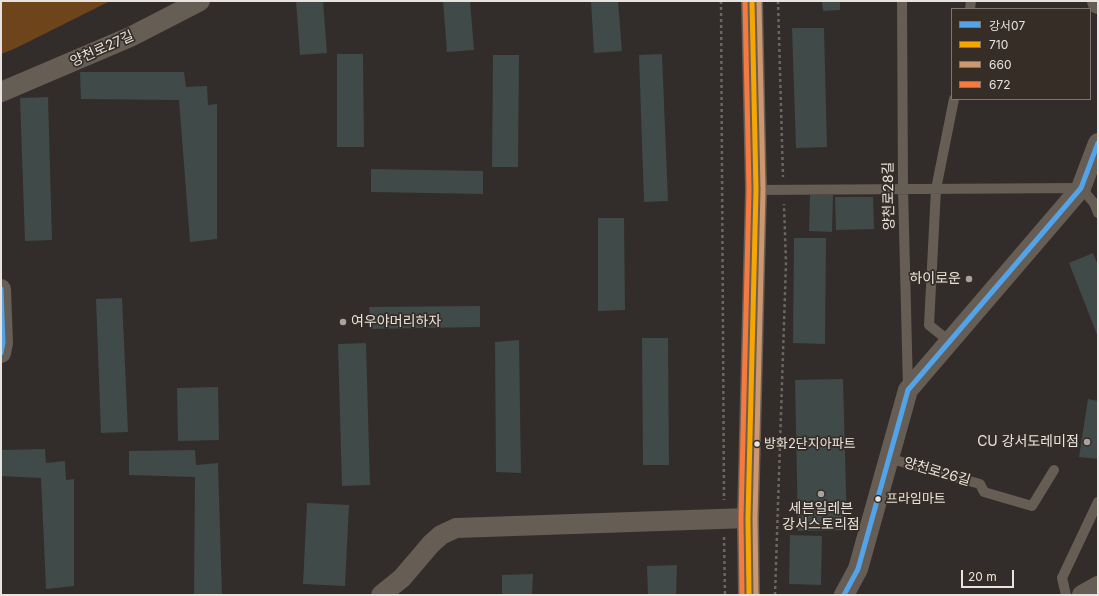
<!DOCTYPE html>
<meta charset="utf-8">
<style>
body{margin:0}
#map{position:relative;width:1099px;height:596px;overflow:hidden;background:#322d2a;font-family:Inter,"Noto Sans KR",sans-serif}
canvas{display:block}
.frame{position:absolute;inset:0;border:2px solid #e8e3de;pointer-events:none}
.legend{position:absolute;left:951px;top:8px;width:140px;height:92px;box-sizing:border-box;background:#352d26;border:1px solid #7d7670;margin:0;padding:5px 7px;list-style:none;font-size:12px;color:#e8e3de}
.legend li{display:flex;align-items:center;gap:8px;height:20px}
.legend b{width:20px;border:1px solid #7d7670}
.scale{position:absolute;left:961px;top:570px;width:53px;height:18px;box-sizing:border-box;border:2px solid #e8e3de;border-top:0;padding-left:5px;font-size:12px;line-height:14px;white-space:nowrap;color:#e8e3de;-webkit-text-stroke:3px #352d26;paint-order:stroke}
</style>
<div id="map">
<canvas width="1099" height="596"></canvas>
<div class="frame"></div>
<ul class="legend">
<li><b style="height:5px;background:#53a3e8"></b>강서07</li>
<li><b style="height:5px;background:#f7a600"></b>710</li>
<li><b style="height:5px;background:#cd976f"></b>660</li>
<li><b style="height:5px;background:#f6793e"></b>672</li>
</ul>
<div class="scale">20 m</div>
</div>
<script>
const ctx = document.querySelector('canvas').getContext('2d');
ctx.lineJoin = 'round';
function fill(path, color) {
  ctx.fillStyle = color;
  ctx.fill(path, 'evenodd');
}
function shape(rows) {
  const path = new Path2D();
  for (const r of rows) {
    path.moveTo(r[0], r[1]);
    for (let i = 2; i < r.length; i += 2) path.lineTo(r[i], r[i + 1]);
  }
  return path;
}
function stroke(path, color, width, dash) {
  ctx.strokeStyle = color;
  ctx.lineWidth = width;
  ctx.lineCap = dash ? 'butt' : 'round';
  ctx.setLineDash(dash || []);
  ctx.stroke(path);
}
function write(font, color, halo, rows, align = 'center') {
  ctx.font = font + ' Inter,"Noto Sans KR",sans-serif';
  ctx.lineWidth = 3.5;
  ctx.setLineDash([]);
  ctx.textBaseline = 'middle';
  ctx.strokeStyle = halo;
  ctx.fillStyle = color;
  for (const [text, x, y, turn = 0] of rows) {
    ctx.save();
    ctx.translate(x, y);
    ctx.rotate((+turn || 0) * Math.PI / 180);
    ctx.textAlign = isNaN(turn) ? turn : align;
    if (halo) ctx.strokeText(text, 0, 0);
    ctx.fillText(text, 0, 0);
    ctx.restore();
  }
}
const green = shape([
 [1,1,110,1,16,48,1,54]
]);
const building = shape([
 [296,1,323,1,327,53,300,55],
 [443,1,470,1,474,50,447,52],
 [591,1,618,1,622,51,594,53],
 [822,1,840,1,840,10,823,11],
 [792,28,824,28,827,147,796,148],
 [337,54,363,54,364,147,337,147],
 [662,54,668,201,644,202,639,55],
 [493,55,519,55,518,167,492,167],
 [80,72,184,72,186,87,207,86,208,105,217,104,217,239,190,242,179,100,81,99],
 [48,97,52,240,25,241,20,98],
 [371,169,483,171,483,194,371,192],
 [810,195,833,195,832,232,809,231],
 [835,197,873,197,874,229,836,230],
 [598,218,624,218,625,310,598,311],
 [794,238,826,238,825,344,793,343],
 [1093,253,1098,265,1098,337,1069,263],
 [122,298,128,432,101,433,96,299],
 [480,306,480,327,371,329,369,307],
 [642,338,668,338,669,465,643,465],
 [519,340,521,473,496,472,495,342],
 [366,343,370,485,342,486,338,344],
 [843,379,847,530,798,531,795,380],
 [218,387,219,440,178,441,177,388],
 [1088,399,1098,401,1098,459,1079,457],
 [45,449,46,463,65,461,66,480,74,479,74,586,46,589,41,478,1,476,1,450],
 [195,450,196,465,218,463,222,595,194,595,195,477,129,475,129,451],
 [307,503,349,505,345,586,303,584],
 [790,535,822,536,821,585,789,584],
 [677,565,676,595,648,595,647,566],
 [533,574,532,595,502,595,502,575]
]);
const path = shape([
 [721,1,724,500],
 [778,1,783,177],
 [724,537,725,595],
 [775,595,786,263,784,204]
]);
const service = shape([
 [902,1,903,189,908,388],
 [970,9,971,1],
 [756,190,1081,188,1094,203,1098,213],
 [949,341,929,325,936,189,954,99],
 [888,458,980,484,984,492,1032,506,1054,470],
 [1066,595,1062,578,1098,502]
]);
const minor = shape([
 [1097,1,1098,4],
 [1,92,130,37,200,1],
 [1,289,3,343,1,353],
 [381,595,402,578,431,544,441,535,456,528,748,518],
 [844,595,858,569,908,390,1081,188,1098,143],
 [1082,595,1098,586]
]);
const secondary = shape([
 [749,595,748,518,756,190,752,1]
]);
const bus1 = shape([
 [1,289,3,343,1,353],
 [844,595,858,569,908,390,1081,188,1098,143]
]);
const bus2 = shape([
 [749,595,748,518,756,190,752,1]
]);
const bus3 = shape([
 [756,595,755,518,763,190,759,1]
]);
const bus4 = shape([
 [742,595,741,518,749,190,745,1]
]);
const markers = [
 [969,279,4,"#a8a39f"],
 [343,322,4,"#a8a39f"],
 [1087,442,4,"#a8a39f"],
 [757,444,3.5,"#e8e3de"],
 [821,494,4,"#a8a39f"],
 [878,499,3.5,"#e8e3de"]
];
const busNames = [
 ["방화2단지아파트",764,444],
 ["프라임마트",886,499]
];
const streetNames = [
 ["양천로27길",102,49,-24],
 ["양천로28길",889,196,-91],
 ["양천로26길",937,472,16]
];
const poiNames = [
 ["하이로운",961,279],
 ["여우야머리하자",351,322,"left"],
 ["CU 강서도레미점",1079,442],
 ["세븐일레븐",821,509,"center"],
 ["강서스토리점",821,525,"center"]
];
fill(green, '#6e451a');
fill(building, '#3f4a49');
stroke(path, '#6c6660', 2.5, [3, 3]);
stroke(service, '#665d55', 10);
stroke(minor, '#665d55', 20);
stroke(secondary, '#695e54', 22);
stroke(bus1, '#53a3e8', 5);
stroke(bus2, '#f7a600', 5);
stroke(bus3, '#cd976f', 5);
stroke(bus4, '#f6793e', 5);
for (const [x, y, r, color] of markers) {
  const dot = new Path2D();
  dot.arc(x, y, r, 0, 2 * Math.PI);
  ctx.fillStyle = color;
  ctx.fill(dot);
  stroke(dot, '#352d26', 1.5);
}
write('13px', '#e8e3de', '#352d26', busNames, 'left');
write('14px', '#e8e3de', '#352d26', streetNames);
write('14px', '#e8e3de', '#352d26', poiNames, 'right');
</script>
